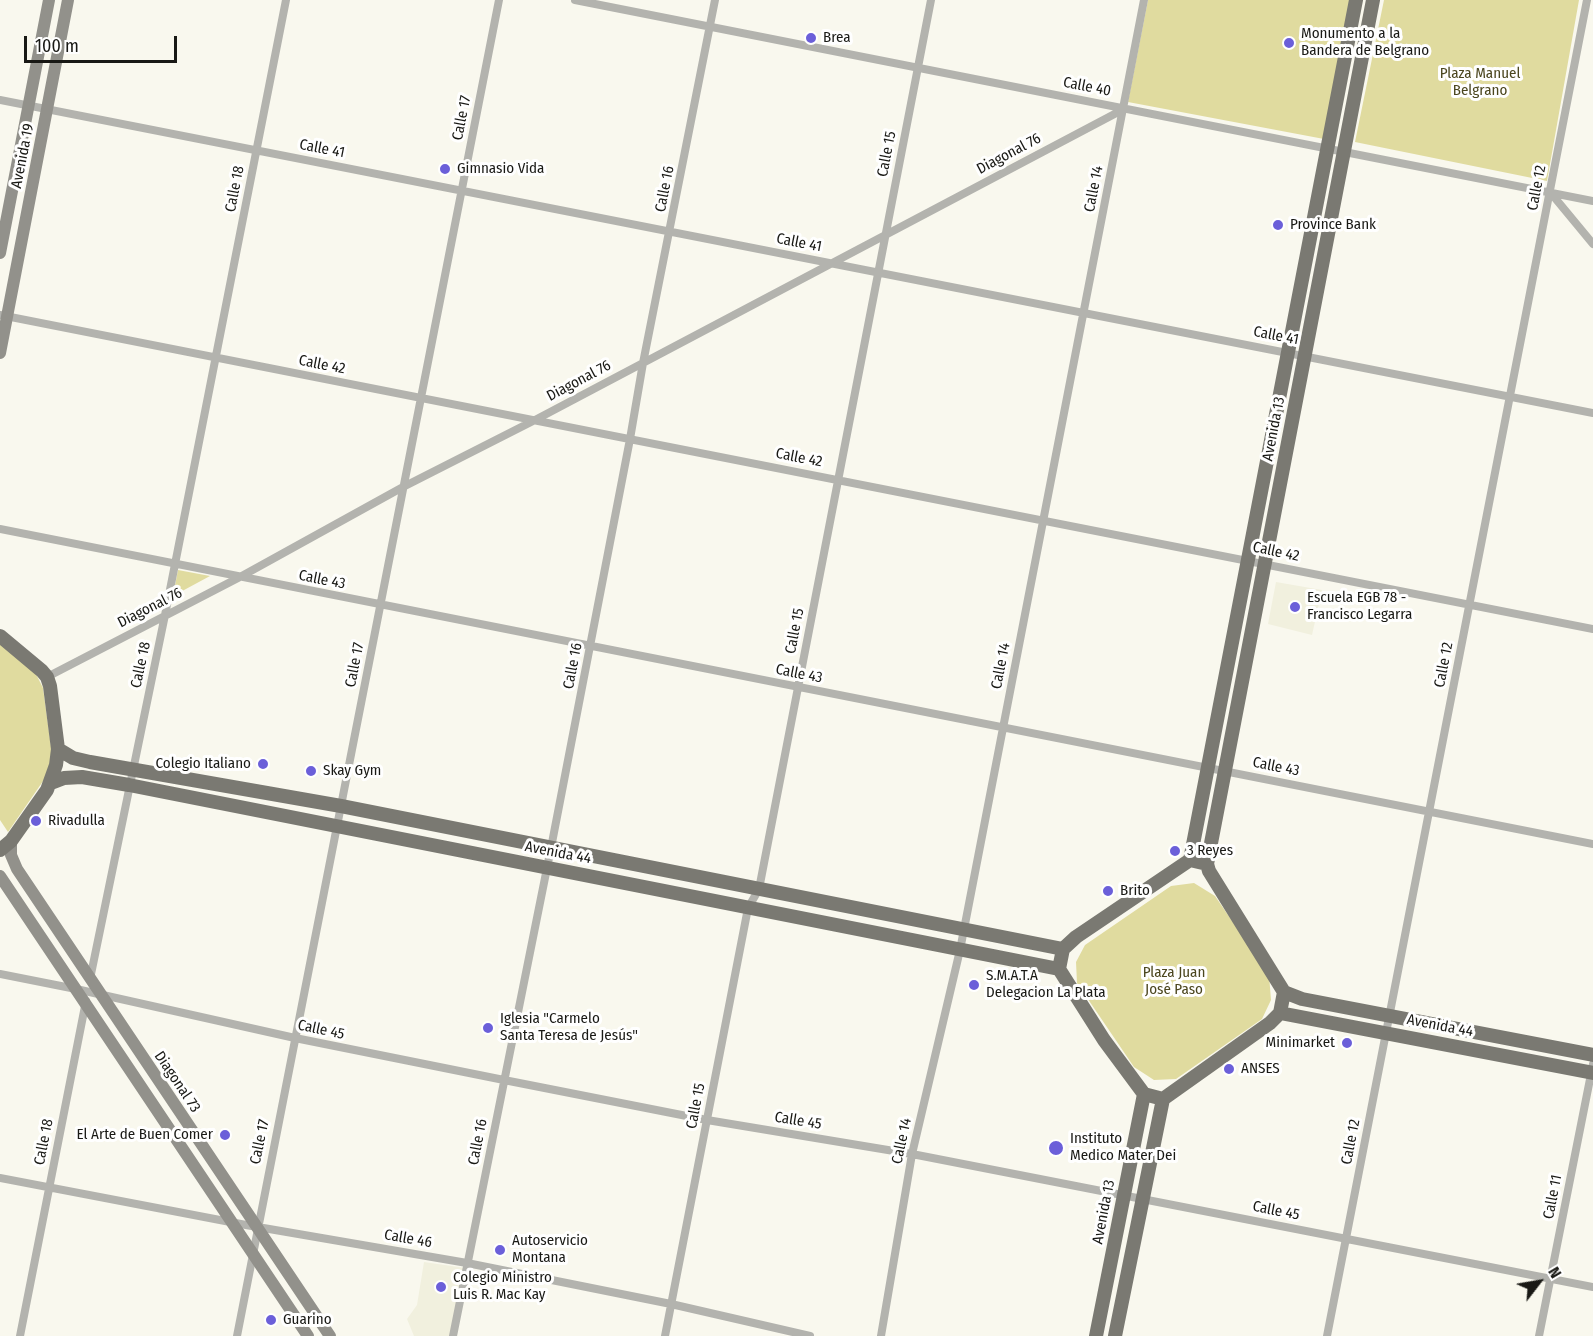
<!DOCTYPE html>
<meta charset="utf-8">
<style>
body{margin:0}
#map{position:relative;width:1593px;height:1336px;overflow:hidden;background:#f9f8ee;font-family:"Fira Sans Condensed",sans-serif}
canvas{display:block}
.north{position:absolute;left:1509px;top:1252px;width:60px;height:60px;-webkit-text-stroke:4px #fff;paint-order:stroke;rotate:59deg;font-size:16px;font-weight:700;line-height:24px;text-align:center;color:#191915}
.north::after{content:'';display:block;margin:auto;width:21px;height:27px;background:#191915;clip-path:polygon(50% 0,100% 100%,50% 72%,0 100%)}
.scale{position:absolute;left:24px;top:36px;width:153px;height:27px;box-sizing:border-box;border:3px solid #191915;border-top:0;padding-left:8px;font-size:18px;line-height:21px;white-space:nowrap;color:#191915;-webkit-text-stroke:4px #fff;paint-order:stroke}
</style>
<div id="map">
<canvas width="1593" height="1336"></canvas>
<div class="north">N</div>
<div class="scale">100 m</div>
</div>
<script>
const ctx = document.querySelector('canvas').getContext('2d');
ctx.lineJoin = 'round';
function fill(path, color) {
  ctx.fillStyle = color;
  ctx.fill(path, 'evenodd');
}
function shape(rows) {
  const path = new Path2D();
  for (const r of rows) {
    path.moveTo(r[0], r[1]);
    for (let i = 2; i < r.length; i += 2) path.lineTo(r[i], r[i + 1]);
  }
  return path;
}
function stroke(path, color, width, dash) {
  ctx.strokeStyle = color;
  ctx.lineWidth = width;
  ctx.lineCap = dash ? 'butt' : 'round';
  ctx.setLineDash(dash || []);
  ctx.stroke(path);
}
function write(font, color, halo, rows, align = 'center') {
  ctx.font = font + ' "Fira Sans Condensed",sans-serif';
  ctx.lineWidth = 6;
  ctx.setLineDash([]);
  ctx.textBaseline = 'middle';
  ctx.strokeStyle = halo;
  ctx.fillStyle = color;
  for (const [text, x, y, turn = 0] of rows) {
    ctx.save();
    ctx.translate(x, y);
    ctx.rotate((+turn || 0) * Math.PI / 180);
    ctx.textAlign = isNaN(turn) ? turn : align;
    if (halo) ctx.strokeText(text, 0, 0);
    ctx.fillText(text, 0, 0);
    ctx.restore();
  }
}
const built = shape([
 [1276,582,1322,590,1312,635,1268,624],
 [424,1262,465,1268,451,1336,414,1336,407,1319,417,1305]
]);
const green = shape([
 [1148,0,1351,0,1324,139,1128,102],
 [1384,0,1579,0,1547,181,1355,142],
 [178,570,210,576,173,596],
 [0,644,35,672,43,688,52,754,50,771,8,832,0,820],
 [1194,883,1215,896,1269,975,1271,1000,1262,1019,1176,1079,1154,1080,1134,1067,1077,983,1076,962,1085,945,1171,886]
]);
const minor = shape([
 [575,0,1593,201],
 [0,100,1593,413],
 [1550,192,1593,244],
 [0,315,1593,629],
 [0,529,1593,844],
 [47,677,240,577,403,487,535,420,1124,109],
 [0,974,76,989,295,1038,504,1080,707,1120,912,1154,1593,1287],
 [90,979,165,615,286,0],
 [0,1178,246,1225,467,1263,671,1304,810,1336],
 [20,1336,86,1001],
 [237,1336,499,0],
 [453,1336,551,848,630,439,643,363,715,0],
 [665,1336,748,908,759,889,931,0],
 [881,1336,912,1154,960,950,1144,0],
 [1327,1336,1587,0],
 [1539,1336,1593,1064]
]);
const secondary = shape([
 [0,253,49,0],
 [0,353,68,0],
 [11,841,11,855,17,869,330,1336],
 [0,876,308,1336]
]);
const primary = shape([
 [0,636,42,671,47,677,50,686,58,749,56,765,47,790,11,841,0,850],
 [58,749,73,758,90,762,341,806,1063,949],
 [51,783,64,778,82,777,129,785,1059,969],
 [1190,860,1356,0],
 [1190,860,1207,864,1209,871,1284,992,1280,1013,1270,1023,1163,1099,1144,1094,1104,1040,1059,969,1063,949,1076,937,1190,860],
 [1207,864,1373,0],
 [1284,992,1302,999,1593,1055],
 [1280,1013,1593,1073],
 [1096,1336,1144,1094],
 [1115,1336,1163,1099]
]);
const markers = [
 [811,38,6,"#6b5fd9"],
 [1289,43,6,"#6b5fd9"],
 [445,169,6,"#6b5fd9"],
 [1278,225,6,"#6b5fd9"],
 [1295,607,6,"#6b5fd9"],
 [263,764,6,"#6b5fd9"],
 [311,771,6,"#6b5fd9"],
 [36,821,6,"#6b5fd9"],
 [1175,851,6,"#6b5fd9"],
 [1108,891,6,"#6b5fd9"],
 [974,985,6,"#6b5fd9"],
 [488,1028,6,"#6b5fd9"],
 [1347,1043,6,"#6b5fd9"],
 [1229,1069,6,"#6b5fd9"],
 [225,1135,6,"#6b5fd9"],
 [1056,1148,8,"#6b5fd9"],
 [500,1250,6,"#6b5fd9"],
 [441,1287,6,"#6b5fd9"],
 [271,1320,6,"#6b5fd9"]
];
const poiNames = [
 ["Monumento a la",1301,34],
 ["Bandera de Belgrano",1301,51],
 ["Brea",823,38],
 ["Gimnasio Vida",457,169],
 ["Province Bank",1290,225],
 ["Escuela EGB 78 -",1307,598],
 ["Francisco Legarra",1307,615],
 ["Colegio Italiano",251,764,"right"],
 ["Skay Gym",323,771],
 ["Rivadulla",48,821],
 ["3 Reyes",1187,851],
 ["Brito",1120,891],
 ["S.M.A.T.A",986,976],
 ["Delegacion La Plata",986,993],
 ["Iglesia \"Carmelo",500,1019],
 ["Santa Teresa de Jesús\"",500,1036],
 ["Minimarket",1335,1043,"right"],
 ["ANSES",1241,1069],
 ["El Arte de Buen Comer",213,1135,"right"],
 ["Instituto",1070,1139],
 ["Medico Mater Dei",1070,1156],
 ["Autoservicio",512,1241],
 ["Montana",512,1258],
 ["Colegio Ministro",453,1278],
 ["Luis R. Mac Kay",453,1295],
 ["Guarino",283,1320]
];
const parkNames = [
 ["Plaza Manuel",1480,74],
 ["Belgrano",1480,91],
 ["Plaza Juan",1174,973],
 ["José Paso",1174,990]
];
const streetNames = [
 ["Calle 40",1087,87,11],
 ["Calle 17",462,118,-79],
 ["Calle 41",322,149,11],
 ["Calle 15",887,154,-79],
 ["Diagonal 76",1009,154,-28],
 ["Avenida 19",23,156,-79],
 ["Calle 12",1537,188,-79],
 ["Calle 18",235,189,-79],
 ["Calle 16",665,189,-79],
 ["Calle 14",1094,189,-79],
 ["Calle 41",799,243,11],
 ["Calle 41",1276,336,11],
 ["Calle 42",322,365,11],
 ["Diagonal 76",579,381,-28],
 ["Avenida 13",1274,429,-79],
 ["Calle 42",799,458,11],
 ["Calle 42",1276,552,12],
 ["Calle 43",322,580,11],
 ["Diagonal 76",150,608,-27],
 ["Calle 15",795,631,-79],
 ["Calle 18",141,665,-78],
 ["Calle 17",355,665,-79],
 ["Calle 12",1444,665,-79],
 ["Calle 16",573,666,-79],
 ["Calle 14",1001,666,-79],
 ["Calle 43",799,674,11],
 ["Calle 43",1276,767,11],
 ["Avenida 44",558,853,11],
 ["Avenida 44",1440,1026,11],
 ["Calle 45",321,1030,12],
 ["Diagonal 73",177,1082,56],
 ["Calle 15",696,1106,-79],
 ["Calle 45",798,1121,9],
 ["Calle 14",902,1141,-78],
 ["Calle 18",44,1142,-79],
 ["Calle 17",260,1142,-78],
 ["Calle 16",478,1142,-79],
 ["Calle 12",1351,1142,-79],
 ["Calle 11",1553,1197,-79],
 ["Calle 45",1276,1211,11],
 ["Avenida 13",1104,1212,-79],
 ["Calle 46",408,1239,10]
];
fill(built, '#f1f0de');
fill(green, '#e0db9f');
stroke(minor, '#b3b3ae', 8);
stroke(secondary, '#92918b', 12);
stroke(primary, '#7a7972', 14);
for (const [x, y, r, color] of markers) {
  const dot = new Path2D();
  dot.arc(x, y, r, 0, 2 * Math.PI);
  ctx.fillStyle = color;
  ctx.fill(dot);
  stroke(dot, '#fff', 2);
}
write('15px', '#191915', '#fff', poiNames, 'left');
write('15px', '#4b461e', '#fff', parkNames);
write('15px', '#191915', '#fff', streetNames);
</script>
